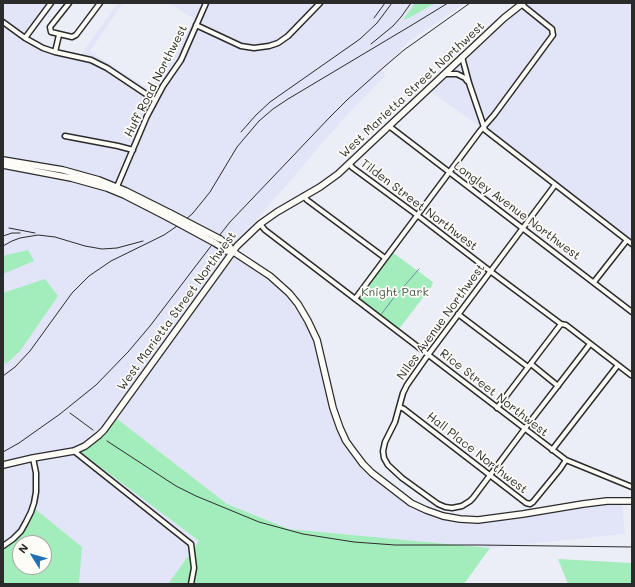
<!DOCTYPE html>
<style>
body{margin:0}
#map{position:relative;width:635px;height:587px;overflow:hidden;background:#eceef7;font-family:Mali,sans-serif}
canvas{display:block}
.frame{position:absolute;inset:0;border:4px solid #2b2b2b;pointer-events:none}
.north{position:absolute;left:12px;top:535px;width:40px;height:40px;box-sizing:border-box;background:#fdfcf7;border:1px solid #a9a8a5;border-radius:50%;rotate:307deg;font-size:11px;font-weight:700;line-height:16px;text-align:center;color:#2b2b2b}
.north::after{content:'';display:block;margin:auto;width:14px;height:18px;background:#1f6fb2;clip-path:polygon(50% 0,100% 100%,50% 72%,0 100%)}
</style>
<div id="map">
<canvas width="635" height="587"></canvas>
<div class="frame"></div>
<div class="north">N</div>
</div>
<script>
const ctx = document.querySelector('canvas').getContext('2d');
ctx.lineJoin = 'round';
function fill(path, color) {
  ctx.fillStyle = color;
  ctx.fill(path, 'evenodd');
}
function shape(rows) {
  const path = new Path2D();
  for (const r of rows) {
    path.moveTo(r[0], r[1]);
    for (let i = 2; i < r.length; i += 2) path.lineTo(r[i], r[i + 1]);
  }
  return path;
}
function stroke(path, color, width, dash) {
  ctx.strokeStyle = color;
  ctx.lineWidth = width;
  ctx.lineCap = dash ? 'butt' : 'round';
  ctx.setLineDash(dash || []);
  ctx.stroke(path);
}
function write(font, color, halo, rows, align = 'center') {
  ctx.font = font + ' Mali,sans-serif';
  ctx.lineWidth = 3.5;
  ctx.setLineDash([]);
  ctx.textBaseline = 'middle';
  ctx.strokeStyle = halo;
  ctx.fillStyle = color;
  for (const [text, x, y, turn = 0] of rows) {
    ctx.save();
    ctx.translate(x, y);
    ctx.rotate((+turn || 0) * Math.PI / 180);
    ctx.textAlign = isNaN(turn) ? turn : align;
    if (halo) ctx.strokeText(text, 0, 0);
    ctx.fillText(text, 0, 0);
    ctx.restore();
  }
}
const built = shape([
 [3,3,56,3,31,37,44,44,67,51,81,54,118,3,123,3,90,51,151,91,195,19,169,3,466,3,409,41,382,71,386,75,342,120,231,250,291,293,313,334,345,440,384,486,420,508,469,522,526,512,622,500,625,534,490,548,289,529,227,504,116,418,105,434,93,445,78,450,200,541,168,584,79,584,82,547,34,508,8,546,3,549],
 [531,3,632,3,632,240,500,139,487,132,431,92,512,17]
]);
const green = shape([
 [415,3,435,3,409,18,403,20],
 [28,250,34,261,3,274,3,257,6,255],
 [392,252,433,282,432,286,399,329,358,298],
 [45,279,58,296,20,351,6,364,3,360,3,293],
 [116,418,227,504,289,529,490,548,464,584,168,584,199,541,78,450,93,445,105,434],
 [34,508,82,547,79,584,3,584,3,549,8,546],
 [20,543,44,543,44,567,20,567],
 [558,559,632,563,632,584,568,584]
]);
const stream = shape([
 [380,316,392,300,419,269]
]);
const street = shape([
 [69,3,50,27,51,32,72,37,76,35,100,3],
 [3,22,25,38,43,48,55,52,91,60,107,68,155,100],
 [196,25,241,46,254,48,269,46,278,43,288,36,320,3],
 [25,38,51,3],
 [55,52,59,35],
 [462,57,469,83,485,130,632,244],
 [445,74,457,74,465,78,467,81],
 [389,126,632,312],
 [65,136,118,146,133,150],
 [349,164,353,168,417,215,490,271,561,324,566,325,631,375],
 [555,185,428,355,407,385,403,393,395,422,385,442,383,451,384,458,388,465,402,478,438,504,445,507,452,508,462,506,470,501,473,498,526,427,590,344],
 [116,189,147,116,163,86,181,60,206,3],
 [304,196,307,200,385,258],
 [260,224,265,230,566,460,632,487],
 [594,282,627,240],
 [355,299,480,131,494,115,553,35,552,29,521,4],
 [458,314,528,367],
 [531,364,558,386],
 [400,407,404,409,526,503,530,504,533,502,560,469,566,460],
 [497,408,561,324],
 [552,450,618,365],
 [74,451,191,544,194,568,191,584],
 [3,546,13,539,21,531,26,522,31,512,34,503,36,492,36,473,33,458]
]);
const secondary = shape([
 [3,160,63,170,99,180,126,191,170,213],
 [3,165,71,178,107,188,124,195,167,217],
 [220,239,230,247,232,251],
 [223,248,227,251,232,251,270,276,289,293,298,304,308,321,317,340,333,408,340,428,346,441,354,452,363,464,372,473,411,503,426,510,443,516,460,519,478,520,523,514,583,504,607,501,632,501],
 [3,465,33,458,74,451,85,446,99,435,104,430,237,246,260,224,277,212,320,187,338,174,504,18,523,3]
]);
const rail = shape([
 [374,18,385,3],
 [371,44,393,26,401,17,411,3],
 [241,132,256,115,270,102,360,39,377,23,392,3],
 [9,228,35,233],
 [3,236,12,233,20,233],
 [3,246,12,241,20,238,38,235,55,237,85,246,102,249,117,248,143,241],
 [3,376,15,367,30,351,72,293,89,276,111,261,164,235,183,222,193,213,210,192,237,147,259,121,273,109,288,99,412,25,448,3],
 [70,413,93,430],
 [107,441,176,486,196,496,259,522,303,534,354,542,395,545,479,545,632,547],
 [3,452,19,443,60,414,96,385,128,352,150,326,211,246,230,222,330,117,347,100,384,67,404,50,470,3]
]);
const secondaryBridge = shape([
 [170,213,220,239],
 [167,217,215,243,223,248]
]);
const streetNames = [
 ["Huff Road Northwest",156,81,-63],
 ["West Marietta Street Northwest",412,90,-43],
 ["Tilden Street Northwest",419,205,37],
 ["Longley Avenue Northwest",517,211,37],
 ["West Marietta Street Northwest",177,311,-54],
 ["Niles Avenue Northwest",441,322,-54],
 ["Rice Street Northwest",494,393,38],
 ["Hall Place Northwest",477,453,38]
];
const parkNames = [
 ["Knight Park",395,292]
];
fill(built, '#e1e5f7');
fill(green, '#a3edbc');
stroke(stream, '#6791a2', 1);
stroke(street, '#2b2b2b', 7);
stroke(secondary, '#2b2b2b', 8);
stroke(street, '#fdfcf7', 4);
stroke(secondary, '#fdfcf7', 5.5);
stroke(rail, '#2b2b2b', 1);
stroke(secondaryBridge, '#2b2b2b', 8, []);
stroke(secondaryBridge, '#fdfcf7', 5.5);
write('12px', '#2b2b2b', '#fdfcf7', streetNames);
write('12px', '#495c4f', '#fdfcf7', parkNames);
</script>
